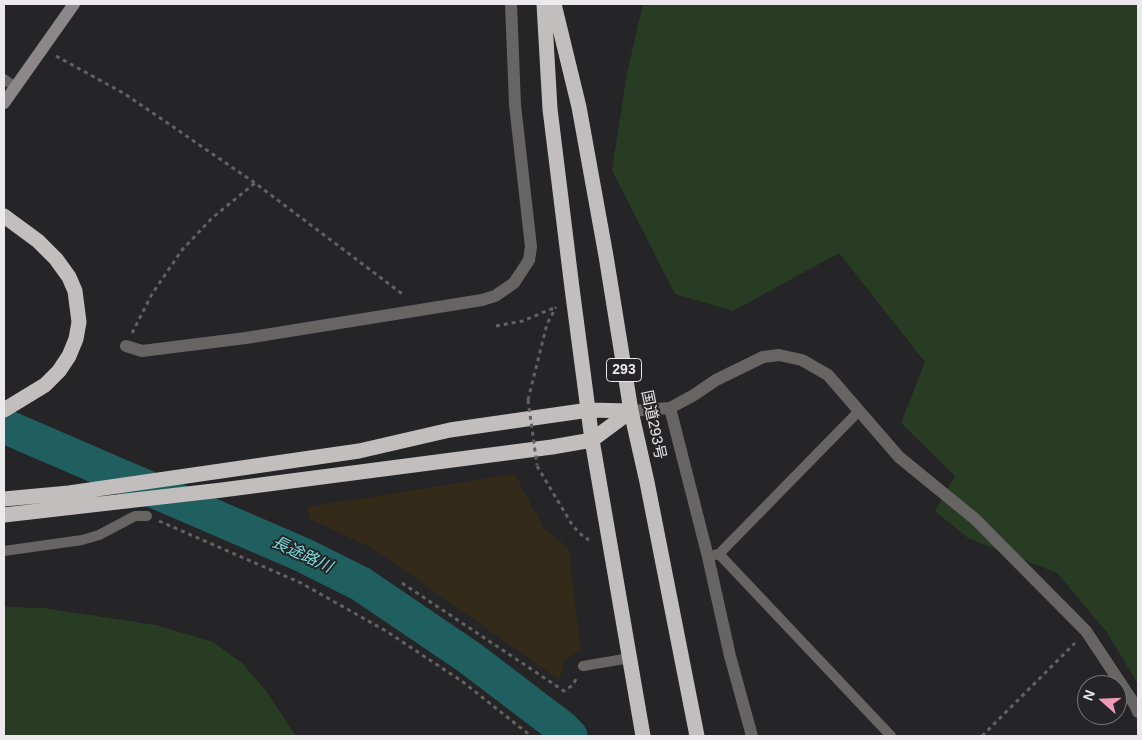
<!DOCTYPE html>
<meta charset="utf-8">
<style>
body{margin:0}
#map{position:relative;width:1142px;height:740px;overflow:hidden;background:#252427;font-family:Helvetica,sans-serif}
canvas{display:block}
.frame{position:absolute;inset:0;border:5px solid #ebe9ec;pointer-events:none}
.north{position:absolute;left:1077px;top:675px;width:50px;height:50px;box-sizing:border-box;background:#252427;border:1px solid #747376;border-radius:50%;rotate:290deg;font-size:14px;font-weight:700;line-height:20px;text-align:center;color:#ebe9ec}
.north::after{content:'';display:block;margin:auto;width:18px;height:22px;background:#ef9ab7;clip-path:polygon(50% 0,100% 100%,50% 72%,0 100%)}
</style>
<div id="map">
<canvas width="1142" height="740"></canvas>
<div class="frame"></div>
<div class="north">N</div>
</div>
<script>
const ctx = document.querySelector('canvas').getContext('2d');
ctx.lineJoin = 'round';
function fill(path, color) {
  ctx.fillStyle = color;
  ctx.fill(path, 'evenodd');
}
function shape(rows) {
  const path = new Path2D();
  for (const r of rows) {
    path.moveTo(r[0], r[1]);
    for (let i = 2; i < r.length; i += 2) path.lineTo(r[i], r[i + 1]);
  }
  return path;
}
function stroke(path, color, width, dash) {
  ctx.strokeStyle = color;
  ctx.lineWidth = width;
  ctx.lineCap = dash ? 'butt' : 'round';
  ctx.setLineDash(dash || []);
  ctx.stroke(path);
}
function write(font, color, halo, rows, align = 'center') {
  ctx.font = font + ' Helvetica,"Noto Sans JP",sans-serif';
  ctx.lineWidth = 4;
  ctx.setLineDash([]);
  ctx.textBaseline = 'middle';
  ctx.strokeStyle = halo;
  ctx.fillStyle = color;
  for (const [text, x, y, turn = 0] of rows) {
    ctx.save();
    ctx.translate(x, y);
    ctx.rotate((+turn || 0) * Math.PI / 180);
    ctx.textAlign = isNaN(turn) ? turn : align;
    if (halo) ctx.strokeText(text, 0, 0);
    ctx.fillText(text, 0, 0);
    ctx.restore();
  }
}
const industrial = shape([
 [515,474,544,529,568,547,581,649,562,663,564,670,558,679,374,549,310,519,307,507]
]);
const green = shape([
 [643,4,1138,4,1138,684,1106,631,1057,573,968,538,935,511,955,476,901,423,925,362,839,253,733,311,675,294,612,170,627,73],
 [4,607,43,608,156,625,213,642,242,663,267,692,296,736,4,736]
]);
const river = shape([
 [4,426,303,555,361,584,470,658,562,728,570,736]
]);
const path = shape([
 [56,56,125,94,255,183,405,296],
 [496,326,523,321,556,307],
 [132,333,152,294,182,250,212,218,255,183],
 [528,400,547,324,556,307],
 [537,466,571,523,579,533,589,540],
 [159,521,301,583,386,631,463,682,531,736],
 [402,583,564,691,573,685,577,677],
 [982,736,1075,643]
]);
const lane = shape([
 [4,79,15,87],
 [4,551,82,540,99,535,135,516,147,516],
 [719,554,891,736],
 [714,555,719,554,859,411],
 [583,666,630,658]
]);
const street = shape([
 [126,346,142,351,246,338,482,300,495,296,514,283,529,260,531,247,515,105,511,4],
 [670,408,694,395,716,380,763,357,779,355,802,360,828,375,899,457,975,519,1086,631,1135,705,1138,712],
 [631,411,670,408,708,557,730,656,752,736]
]);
const secondary = shape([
 [4,103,74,4]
]);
const highway = shape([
 [544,4,550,109,572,288,592,440,643,736],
 [554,4,579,107,606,256,631,411,647,482,697,736],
 [4,216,38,241,56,259,69,277,75,291,79,322,76,339,69,356,59,371,45,385,4,410],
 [4,499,69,493,359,451,450,430,589,410,631,411],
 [4,515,222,490,552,447,592,440,631,411]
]);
const pathBridge = shape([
 [528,400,537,465]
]);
const shields = [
 [624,370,35]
];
const shieldNames = [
 ["293",624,370]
];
const streetNames = [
 ["国道293号",653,425,78]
];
const waterNames = [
 ["長途路川",302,555,25]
];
fill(industrial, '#342a1a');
fill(green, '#283c23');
stroke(river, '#1f5f60', 35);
stroke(path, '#626164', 3, [4, 4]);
stroke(lane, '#676464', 10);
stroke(street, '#676464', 12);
stroke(secondary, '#8c8889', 12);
stroke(highway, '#c3bebe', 15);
stroke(pathBridge, '#626164', 3, [4, 4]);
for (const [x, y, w] of shields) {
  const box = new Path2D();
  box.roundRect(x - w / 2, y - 11.5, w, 23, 4);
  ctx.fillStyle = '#252427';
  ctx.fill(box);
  stroke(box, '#ebe9ec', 1);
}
write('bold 14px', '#ebe9ec', null, shieldNames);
write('15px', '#ebe9ec', '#252427', streetNames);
write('italic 16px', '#7adedf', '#252427', waterNames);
</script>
